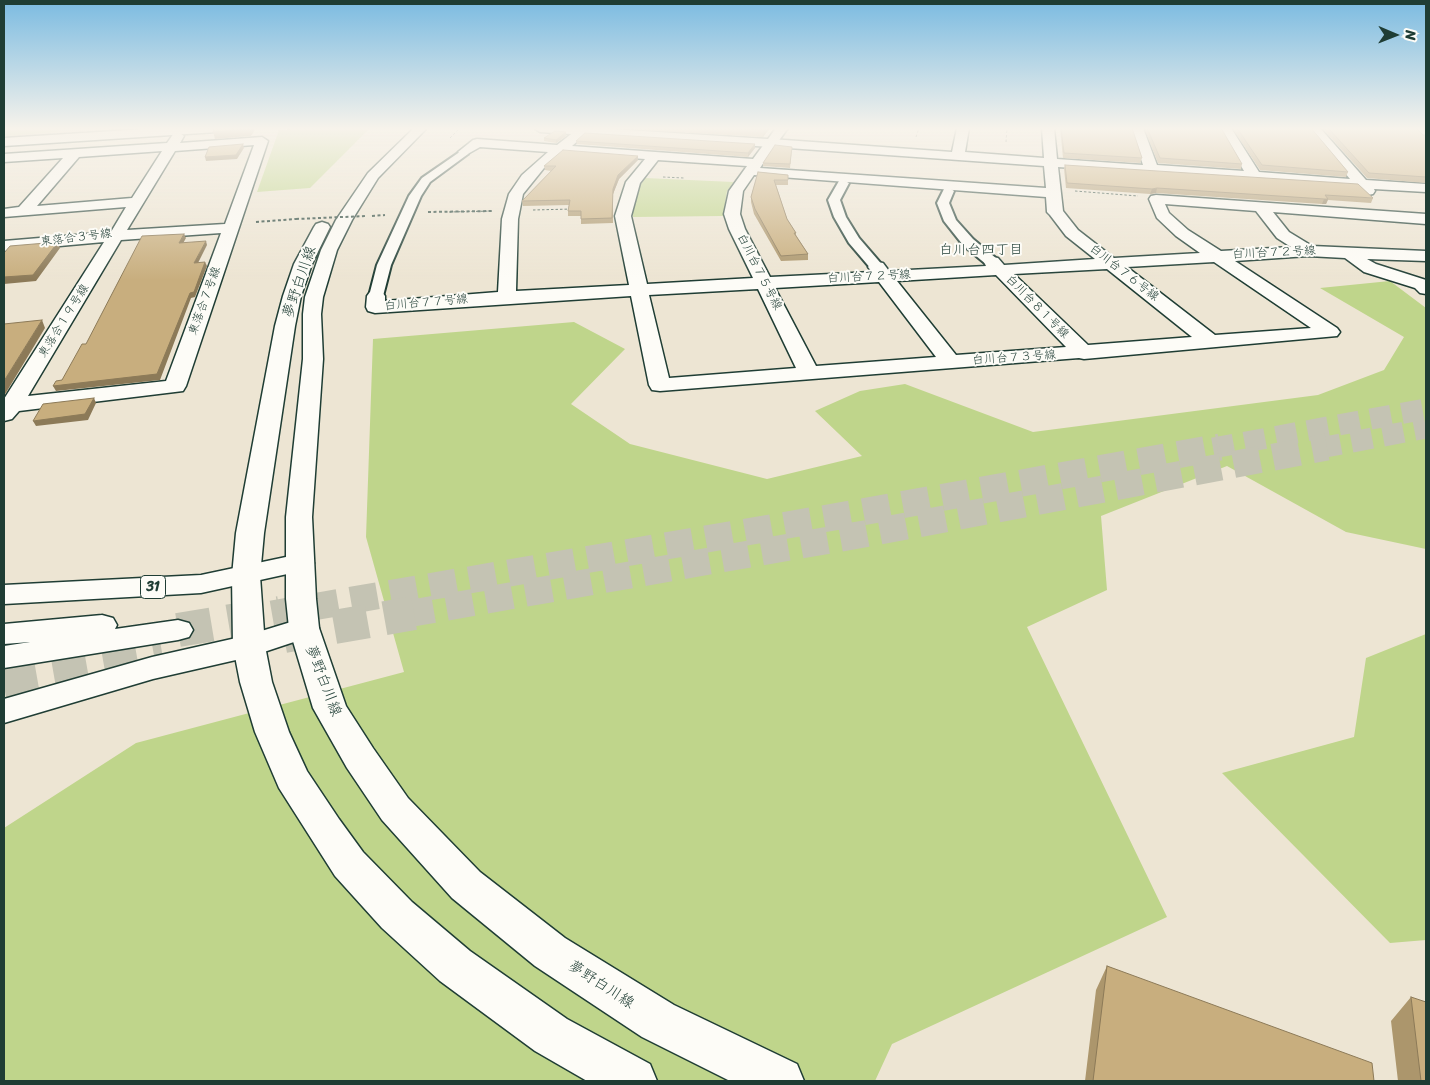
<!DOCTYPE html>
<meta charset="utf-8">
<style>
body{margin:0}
#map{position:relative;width:1430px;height:1085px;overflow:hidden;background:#ede5d3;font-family:Sriracha,sans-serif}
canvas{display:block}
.frame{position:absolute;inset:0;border:5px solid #1f3d34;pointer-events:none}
.north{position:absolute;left:1370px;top:10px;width:50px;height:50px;-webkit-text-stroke:4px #fdfcf7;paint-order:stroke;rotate:91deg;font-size:14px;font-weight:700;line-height:20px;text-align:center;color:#1f3d34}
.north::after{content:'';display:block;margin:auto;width:18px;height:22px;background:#1f3d34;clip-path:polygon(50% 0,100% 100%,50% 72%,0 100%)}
</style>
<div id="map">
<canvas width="1430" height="1085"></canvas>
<div class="frame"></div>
<div class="north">N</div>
</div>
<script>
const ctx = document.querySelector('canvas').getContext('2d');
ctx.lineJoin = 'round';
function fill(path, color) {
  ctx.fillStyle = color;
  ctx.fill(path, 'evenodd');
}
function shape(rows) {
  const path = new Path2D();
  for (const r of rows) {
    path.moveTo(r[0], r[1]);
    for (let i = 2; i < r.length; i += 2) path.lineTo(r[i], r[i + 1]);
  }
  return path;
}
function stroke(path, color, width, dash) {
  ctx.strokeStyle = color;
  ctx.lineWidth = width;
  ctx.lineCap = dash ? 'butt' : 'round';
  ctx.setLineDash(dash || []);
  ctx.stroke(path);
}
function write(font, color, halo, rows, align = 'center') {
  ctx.font = font + ' Sriracha,"Klee One",sans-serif';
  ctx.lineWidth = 4;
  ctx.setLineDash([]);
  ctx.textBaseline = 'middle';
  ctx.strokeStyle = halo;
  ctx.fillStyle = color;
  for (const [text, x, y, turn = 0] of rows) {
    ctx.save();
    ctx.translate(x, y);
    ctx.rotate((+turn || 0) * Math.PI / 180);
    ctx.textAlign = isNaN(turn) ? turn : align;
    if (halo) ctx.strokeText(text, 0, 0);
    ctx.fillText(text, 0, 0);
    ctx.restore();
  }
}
const built = shape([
 [4,128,140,128,4,137]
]);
const green = shape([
 [4,128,61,128,57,132,4,136],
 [306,128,370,128,310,188,257,192,279,130],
 [645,178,734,182,727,191,723,216,633,217,633,197],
 [1390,281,1426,308,1426,549,1346,532,1227,466,1101,516,1107,590,1027,627,1167,917,892,1044,875,1081,4,1081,4,828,136,743,404,672,366,537,373,339,574,322,625,349,571,404,630,444,767,479,862,456,815,411,860,391,905,384,1033,432,1318,395,1384,370,1404,337,1320,288],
 [1426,634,1426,940,1390,943,1222,773,1354,737,1366,658]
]);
const motorwayTunnelFar2 = shape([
 [1213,448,1426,409],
 [1320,448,1426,428]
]);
const motorwayTunnelFar1 = shape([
 [272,614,851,514,1220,447],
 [407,614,864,534,1327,447]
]);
const motorwayTunnel = shape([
 [178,630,280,613],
 [284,636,414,613],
 [4,686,163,658]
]);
const pathFar1 = shape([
 [916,137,919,128],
 [450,138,460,128],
 [1006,142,1007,128],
 [663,177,684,178],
 [1075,191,1138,196],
 [533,210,572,209],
 [449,212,492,211]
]);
const path = shape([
 [428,212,492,211],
 [372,216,385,215],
 [256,222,296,219]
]);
const pedestrian = shape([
 [464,149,468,150,469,152,468,154,430,182,421,196,391,265,383,296,381,299,376,300,371,299,369,296,377,265,409,196,422,178,464,149],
 [843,180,849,183,840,200,846,217,859,238,884,267,882,270,872,270,849,243,834,217,828,200,839,181,843,180],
 [948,187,954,191,949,203,956,220,973,239,997,259,999,262,997,265,987,265,963,245,944,221,937,203,944,189,948,187]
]);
const minor = shape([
 [579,128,587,128,589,131,572,146,753,159,767,140,771,139,952,152,957,128,969,128,965,152,1044,158,1042,128,1054,128,1057,159,1143,165,1131,128,1143,128,1157,165,1244,171,1219,128,1231,128,1259,172,1350,179,1307,128,1320,128,1366,180,1426,184,1426,192,1374,189,1375,191,1373,194,1368,195,1363,194,1357,187,1058,167,1063,211,1078,230,1114,258,1200,253,1176,236,1157,218,1149,199,1151,196,1156,195,1426,214,1426,224,1273,212,1289,232,1312,246,1426,251,1426,261,1367,259,1376,264,1426,280,1426,294,1420,293,1415,288,1364,272,1345,258,1308,256,1235,261,1337,328,1340,332,1337,336,1084,359,1079,358,660,391,652,390,649,385,631,296,375,313,368,311,366,307,367,296,370,292,376,291,382,292,385,296,385,301,498,292,502,219,509,194,522,175,548,152,480,147,464,156,458,152,473,140,477,139,557,145,579,128],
 [774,147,1044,166,1046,188,760,168,774,147],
 [563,153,645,159,626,182,615,216,629,285,516,291,518,219,523,194,544,168,563,153],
 [658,160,747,166,729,191,724,214,729,229,753,278,647,284,631,216,640,183,658,160],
 [754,175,1046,197,1047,212,1050,215,1066,236,1095,259,1004,265,998,258,992,257,986,258,984,262,986,266,889,271,883,263,877,262,871,263,868,267,872,272,770,277,745,229,740,214,743,191,754,175],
 [1165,204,1256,211,1277,238,1291,247,1221,251,1188,230,1169,213,1165,204],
 [1214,262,1311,328,1215,335,1127,267,1214,262],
 [1107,269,1192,337,1088,345,1014,274,1107,269],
 [996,275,1066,347,956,355,897,281,996,275],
 [879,282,936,357,816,366,775,288,879,282],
 [758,289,796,368,669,378,649,295,758,289],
 [178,132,184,136,180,143,262,137,268,141,186,386,183,391,175,392,19,411,12,419,4,421,4,399,104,242,4,251,4,241,111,232,126,207,4,217,4,209,19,207,63,158,4,162,4,154,167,143,174,133,178,132],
 [254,145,225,224,127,230,175,151,254,145],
 [162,151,132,198,37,206,79,157,162,151],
 [221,233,166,381,28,396,121,240,221,233]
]);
const tertiary = shape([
 [161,128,223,128,217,132,4,146,4,138,161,128],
 [414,128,427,128,378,178,352,220,337,250,323,297,321,314,323,359,312,517,316,599,319,628,346,706,373,748,408,798,480,872,565,938,674,1005,797,1064,804,1081,730,1081,642,1037,535,966,452,898,382,820,347,768,313,708,289,628,286,599,286,517,303,359,303,314,305,297,321,250,336,220,368,173,414,128],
 [534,128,596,128,768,139,776,128,788,128,775,146,771,147,540,132,534,128],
 [1412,128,1425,128,1426,139,1422,138,1412,128],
 [322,222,328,224,330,227,312,264,301,296,295,326,264,533,260,576,265,646,272,682,289,732,307,771,339,819,363,852,412,902,470,951,567,1019,650,1064,657,1081,587,1081,535,1051,440,981,382,928,335,876,279,788,255,732,240,682,233,646,232,576,236,533,275,326,283,296,294,264,314,227,316,224,322,222]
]);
const motorway = shape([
 [300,554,310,557,314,563,310,569,201,593,4,604,4,585,201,575,300,554],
 [102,615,113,618,117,625,115,629,178,620,189,623,193,630,189,637,178,640,4,668,4,646,30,642,4,644,4,624,102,615],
 [304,618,315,621,319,628,315,635,249,657,153,679,4,723,4,699,152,657,245,636,304,618]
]);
const pathBridge = shape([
 [296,219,366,216]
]);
const wall = shape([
 [604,128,770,128,763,137],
 [1060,128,1132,128,1142,158,1140,163,1063,158],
 [1144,128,1221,128,1242,164,1241,169,1158,163],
 [1232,128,1311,128,1348,172,1346,177,1260,170],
 [1322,128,1416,128,1423,135,1426,135,1426,183,1367,178],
 [566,136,556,143,544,141,544,138],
 [576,141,755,144,755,148,748,157,577,144],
 [792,147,790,168,763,166,763,163],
 [638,160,619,179,613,194,613,223,581,224,581,216,568,216,568,211,569,205,523,206,522,201,551,171,545,170,544,166],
 [1065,165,1373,198,1371,203,1328,200,1326,204,1322,204,1156,193,1150,194,1066,188,1064,169],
 [758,172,788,175,788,185,776,185,787,219,796,233,796,235,808,254,808,260,781,261,754,214,751,202,751,197],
 [1107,966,1374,1081,1085,1081,1096,990],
 [1411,997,1426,1081,1398,1081,1391,1021]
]);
const shadedWall = shape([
 [250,128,256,128,251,136,215,139,213,132],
 [765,128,770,128,763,137,764,130],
 [566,132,566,136,556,143,556,140],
 [243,144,244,148,237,159,206,161,205,157],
 [755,144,755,148,748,157,748,153],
 [638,156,638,160,619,179,613,194,613,223,613,189,618,175],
 [1157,188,1156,193,1150,194,1152,189],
 [1324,199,1328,199,1326,204,1322,204],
 [184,234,186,238,181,247,179,243],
 [206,241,207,245,196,267,194,263],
 [58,242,60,248,36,281,4,284,4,277],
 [205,262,207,266,195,297,191,298,160,380,56,391,53,386,190,293],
 [42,320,45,328,4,396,4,381],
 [94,398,96,403,88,420,36,426,33,421]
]);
const building = shape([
 [214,128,250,128,249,129,213,132,214,128],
 [725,128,765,128,764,130,725,128],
 [1061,128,1132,128,1142,158,1064,153,1061,128],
 [1147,128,1221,128,1242,164,1160,158,1147,128],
 [1237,128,1311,128,1348,172,1262,165,1237,128],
 [1328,128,1416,128,1423,135,1426,135,1426,177,1369,173,1328,128],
 [555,131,566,132,556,140,544,138,555,131],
 [585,133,755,144,748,153,576,141,585,133],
 [243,144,236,155,205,157,209,147,243,144],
 [775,145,792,147,790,164,763,163,775,145],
 [563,150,638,156,618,175,613,189,612,218,581,219,581,211,568,211,570,200,522,201,556,166,544,166,563,150],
 [1065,165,1358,184,1373,198,1325,195,1328,199,1324,199,1157,188,1152,189,1067,183,1065,165],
 [758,172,788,175,788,180,774,180,787,219,796,233,794,233,808,254,781,256,755,209,751,197,758,172],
 [184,234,179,243,206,241,194,263,205,262,194,292,190,293,157,374,53,386,56,381,62,380,82,344,86,344,142,236,184,234],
 [58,242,33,275,4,277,4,253,10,246,58,242],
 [42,320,4,381,4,324,42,320],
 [94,398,85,414,33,421,43,404,94,398],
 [1107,966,1372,1063,1374,1081,1093,1081,1107,966],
 [1411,997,1426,1002,1426,1081,1421,1081,1411,997]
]);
const farStreetnames = [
 ["東落合３号線",76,238,-7],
 ["白川台７２号線",1274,253,-3],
 ["白川台７５号線",759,272,63],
 ["白川台７６号線",1124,273,38],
 ["白川台７２号線",869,277,-3],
 ["東落合７号線",205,301,-70],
 ["白川台７７号線",426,303,-5],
 ["白川台８１号線",1037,307,45],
 ["東落合１９号線",64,321,-58],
 ["白川台７３号線",1014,358,-4]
];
const farNeighbourhoodnames = [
 ["白川台四丁目",981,250]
];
const shields = [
 [153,587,25]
];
const shieldNames = [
 ["31",153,587]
];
const streetNames = [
 ["夢野白川線",300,282,-71],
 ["夢野白川線",323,681,69],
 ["夢野白川線",601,985,33]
];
fill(built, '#e2d4ba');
fill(green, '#bfd58b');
stroke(motorwayTunnelFar2, '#c4c3b3', 21, [21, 11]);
stroke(motorwayTunnelFar1, '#c4c3b3', 27, [27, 13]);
stroke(motorwayTunnel, '#c4c3b3', 34, [34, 17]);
stroke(pedestrian, '#1f3d34', 4);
stroke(minor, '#1f3d34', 3);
stroke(tertiary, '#1f3d34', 3);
stroke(motorway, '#1f3d34', 3);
stroke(pathFar1, '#1f3d34', 1, [2.5, 2]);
stroke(path, '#1f3d34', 2, [3, 2.5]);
fill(pedestrian, '#fdfcf7');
fill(minor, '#fdfcf7');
fill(tertiary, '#fdfcf7');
fill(motorway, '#fdfcf7');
stroke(pathBridge, '#1f3d34', 2, [3, 2.5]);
fill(wall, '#ac966c');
fill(shadedWall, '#8c7a58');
fill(building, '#c8ae7e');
stroke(building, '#8c7a58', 1);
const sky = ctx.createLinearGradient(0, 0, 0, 280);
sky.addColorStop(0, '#7bbbe1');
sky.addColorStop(0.46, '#f7f3eb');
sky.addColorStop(1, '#f7f3eb00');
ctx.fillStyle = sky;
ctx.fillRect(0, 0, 1430, 280);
write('12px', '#1f3d34', '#fdfcf7', farStreetnames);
write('14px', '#1f3d34', '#fdfcf7', farNeighbourhoodnames);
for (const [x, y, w] of shields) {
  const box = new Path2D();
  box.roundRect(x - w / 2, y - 11.5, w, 23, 4);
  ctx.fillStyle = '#fdfcf7';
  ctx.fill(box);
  stroke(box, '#1f3d34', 1);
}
write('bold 14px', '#1f3d34', null, shieldNames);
write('15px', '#1f3d34', '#fdfcf7', streetNames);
</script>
